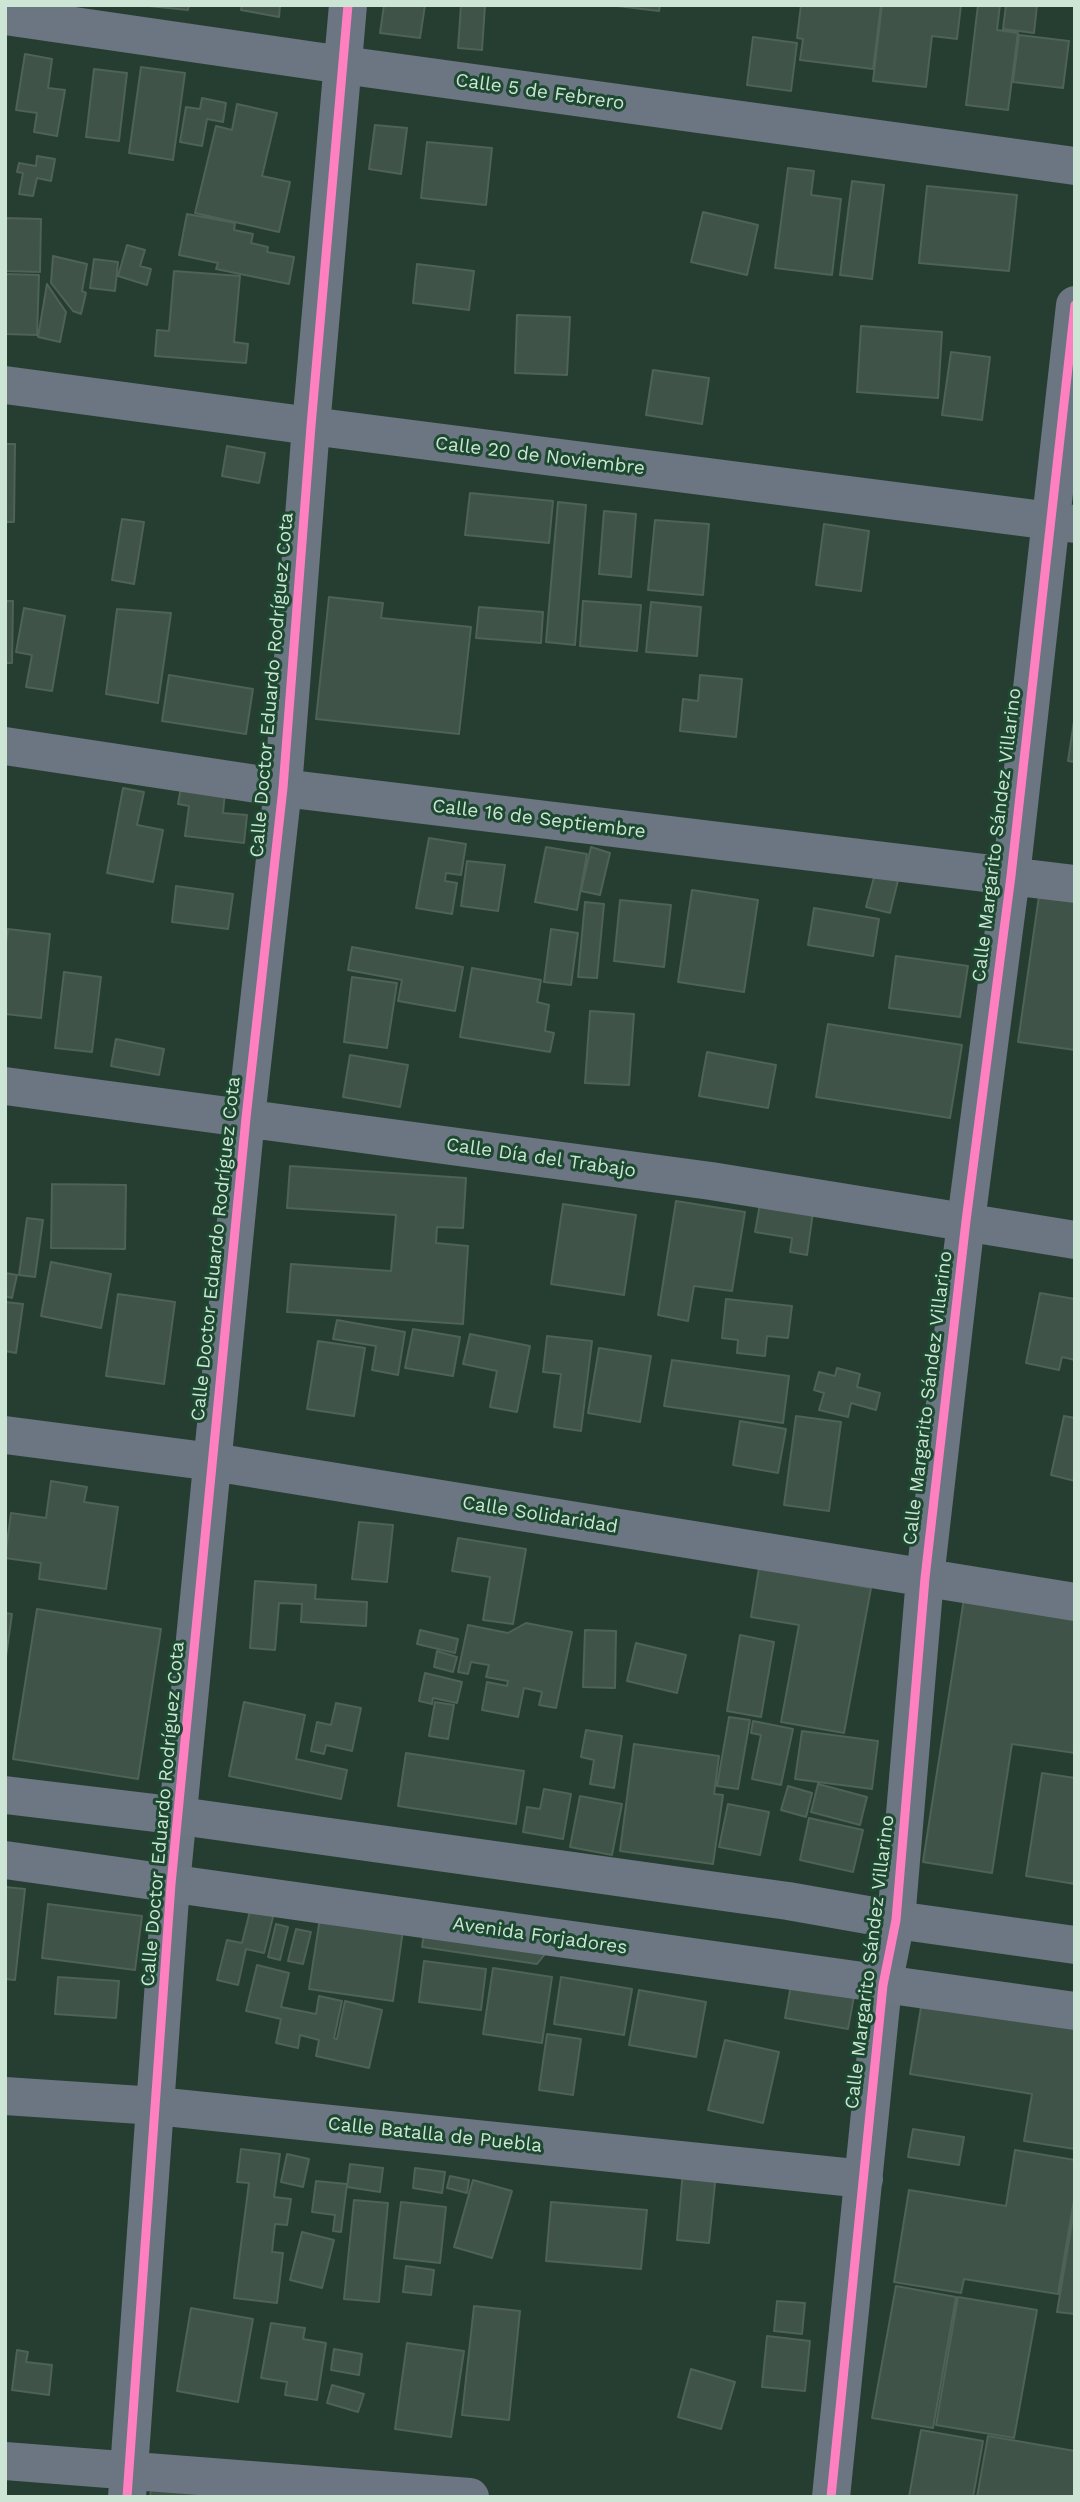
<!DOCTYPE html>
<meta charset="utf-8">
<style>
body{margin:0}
#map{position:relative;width:1080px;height:2502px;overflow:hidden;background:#263e31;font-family:"Work Sans",sans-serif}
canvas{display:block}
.frame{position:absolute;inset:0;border:7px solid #cde5d5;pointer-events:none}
</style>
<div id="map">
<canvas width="1080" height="2502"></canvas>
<div class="frame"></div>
</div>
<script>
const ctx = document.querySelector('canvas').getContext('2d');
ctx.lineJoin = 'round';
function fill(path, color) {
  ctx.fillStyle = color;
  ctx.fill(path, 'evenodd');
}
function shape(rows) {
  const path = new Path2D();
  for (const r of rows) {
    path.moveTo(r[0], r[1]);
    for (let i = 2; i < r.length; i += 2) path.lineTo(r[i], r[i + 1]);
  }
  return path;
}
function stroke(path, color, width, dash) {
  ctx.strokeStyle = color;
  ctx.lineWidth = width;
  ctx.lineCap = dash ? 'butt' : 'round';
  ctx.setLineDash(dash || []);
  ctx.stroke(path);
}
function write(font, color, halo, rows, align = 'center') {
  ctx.font = font + ' "Work Sans",sans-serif';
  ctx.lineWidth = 6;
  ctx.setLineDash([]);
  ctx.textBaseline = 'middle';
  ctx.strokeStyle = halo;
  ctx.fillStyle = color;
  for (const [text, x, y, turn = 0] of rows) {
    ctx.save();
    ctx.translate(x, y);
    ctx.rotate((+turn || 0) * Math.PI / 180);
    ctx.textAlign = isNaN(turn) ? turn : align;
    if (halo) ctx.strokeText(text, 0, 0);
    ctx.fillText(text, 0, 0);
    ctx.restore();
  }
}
const building = shape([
 [139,5,189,5,188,10,139,5],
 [242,5,280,5,279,17,241,10,242,5],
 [384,5,425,5,420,38,380,33,384,5],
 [461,5,485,5,482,50,458,48,461,5],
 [609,5,660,5,659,11,609,5],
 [801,5,881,5,873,69,800,60,803,39,797,38,801,5],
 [882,5,961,5,957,39,932,36,926,87,873,81,882,5],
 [978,5,1000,5,997,30,1018,33,1008,110,966,105,978,5],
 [1006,5,1037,5,1034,33,1003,29,1006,5],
 [1019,35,1069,41,1063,88,1013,82,1019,35],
 [753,37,797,43,791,91,747,85,753,37],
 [25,54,52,59,48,88,65,90,57,136,34,132,37,113,16,110,25,54],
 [141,67,185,73,173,160,129,153,141,67],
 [94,69,127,73,119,141,86,137,94,69],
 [202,98,226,103,223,122,207,119,202,146,180,142,186,107,200,109,202,98],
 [237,104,277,113,262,176,290,182,279,232,195,213,216,126,232,130,237,104],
 [375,125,407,128,401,174,369,169,375,125],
 [427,142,492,148,486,205,421,198,427,142],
 [37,156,55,159,51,181,37,178,33,196,19,194,23,173,17,172,19,163,36,166,37,156],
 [788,168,814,171,811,195,841,199,832,275,775,268,788,168],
 [852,181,884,185,872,279,840,275,852,181],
 [927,186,1017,195,1009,271,919,263,927,186],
 [703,212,758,225,747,275,691,262,703,212],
 [187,214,235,223,234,230,253,234,251,243,268,247,267,252,294,257,289,284,216,269,218,263,179,255,187,214],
 [5,218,41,219,40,272,5,271,5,218],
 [127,245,145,250,140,266,151,269,147,285,118,276,127,245],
 [53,256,87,264,82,291,86,293,81,314,73,311,51,283,53,256],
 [94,259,118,262,115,291,90,288,94,259],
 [417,264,474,271,469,310,413,303,417,264],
 [174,271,240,276,234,342,248,344,246,363,155,356,157,330,169,331,174,271],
 [5,274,39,275,37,335,5,334,5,274],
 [47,284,66,312,60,342,38,337,47,284],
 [517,315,570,317,567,375,515,373,517,315],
 [861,326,942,332,938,398,857,392,861,326],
 [951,352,990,357,982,420,942,415,951,352],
 [653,370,709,378,702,424,646,415,653,370],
 [5,444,15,444,14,522,5,522,5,444],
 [227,446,265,453,259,483,222,476,227,446],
 [470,493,553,501,549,543,465,535,470,493],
 [558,502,586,505,575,645,546,642,558,502],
 [604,511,636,514,631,577,599,574,604,511],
 [122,519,144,522,134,584,112,580,122,519],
 [655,520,709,524,703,595,648,590,655,520],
 [824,524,869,531,861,591,816,585,824,524],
 [329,597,383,603,381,618,471,627,459,734,316,719,329,597],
 [5,601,13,601,12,663,5,663,5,601],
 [583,601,641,605,637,651,580,646,583,601],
 [651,602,701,607,697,656,646,652,651,602],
 [479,607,543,612,541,643,476,638,479,607],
 [24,608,65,616,52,691,26,687,32,655,16,652,24,608],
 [117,609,171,613,158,703,106,694,117,609],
 [169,675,253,689,246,734,162,721,169,675],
 [700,675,742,679,736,737,680,731,683,699,698,701,700,675],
 [1075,715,1075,762,1068,761,1075,715],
 [181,787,225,792,223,813,247,815,244,843,185,836,189,806,178,804,181,787],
 [123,788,144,792,137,825,163,830,153,882,107,873,123,788],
 [429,838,466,844,461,875,446,873,445,881,457,883,452,914,416,908,429,838],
 [546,847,587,854,577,910,535,902,546,847],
 [591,847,610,853,600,895,581,891,591,847],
 [467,861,505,865,498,911,461,906,467,861],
 [877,866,900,872,890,913,866,907,877,866],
 [176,886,233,894,228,929,172,922,176,886],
 [1040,889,1075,894,1075,1050,1018,1042,1040,889],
 [692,890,758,900,744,992,678,982,692,890],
 [620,900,671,905,664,967,614,961,620,900],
 [585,902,604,904,597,978,578,977,585,902],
 [814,908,879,919,873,956,808,945,814,908],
 [8,929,50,934,41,1018,5,1014,5,949,8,929],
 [551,929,578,933,571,985,544,982,551,929],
 [352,947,463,967,455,1011,398,1001,402,980,348,970,352,947],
 [896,956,968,966,960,1017,889,1008,896,956],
 [472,968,541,980,537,1002,549,1005,545,1031,554,1033,550,1052,460,1037,472,968],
 [64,972,101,977,92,1052,55,1048,64,972],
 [352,977,397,983,387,1048,344,1042,352,977],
 [590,1011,634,1014,629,1085,585,1083,590,1011],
 [828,1024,962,1045,950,1118,816,1097,828,1024],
 [116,1039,164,1049,159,1075,111,1066,116,1039],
 [707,1052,776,1065,768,1108,699,1096,707,1052],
 [350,1055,408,1065,400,1107,343,1097,350,1055],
 [290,1166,466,1178,463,1228,437,1227,436,1243,468,1246,463,1324,287,1312,291,1264,391,1271,396,1215,287,1208,290,1166],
 [52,1184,126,1185,125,1249,51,1248,52,1184],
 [676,1201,745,1212,732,1291,694,1286,688,1321,658,1315,676,1201],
 [563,1204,636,1215,624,1295,551,1284,563,1204],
 [760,1204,813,1212,807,1255,790,1252,792,1238,755,1232,760,1204],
 [27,1218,43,1220,35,1277,19,1275,27,1218],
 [51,1262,111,1274,101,1328,41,1316,51,1262],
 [5,1273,17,1275,12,1298,5,1296,5,1273],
 [1040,1293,1075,1299,1075,1360,1062,1357,1059,1370,1026,1363,1040,1293],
 [118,1294,175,1302,164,1384,106,1376,118,1294],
 [726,1299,792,1306,788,1338,767,1336,765,1356,737,1353,738,1340,722,1338,726,1299],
 [5,1302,23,1304,16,1353,5,1351,5,1302],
 [337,1320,405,1332,398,1375,372,1370,376,1346,333,1339,337,1320],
 [413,1329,460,1337,453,1376,405,1368,413,1329],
 [470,1334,530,1346,517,1412,490,1407,497,1371,463,1364,470,1334],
 [547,1336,592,1341,581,1431,554,1427,561,1374,543,1372,547,1336],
 [318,1341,365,1348,354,1416,307,1409,318,1341],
 [599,1348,651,1356,640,1422,588,1413,599,1348],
 [672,1360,789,1376,783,1423,664,1406,672,1360],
 [837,1368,860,1374,857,1387,880,1393,876,1410,851,1403,848,1417,819,1410,824,1393,814,1390,819,1372,835,1376,837,1368],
 [796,1416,841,1422,829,1511,784,1505,796,1416],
 [1064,1416,1075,1418,1075,1481,1051,1475,1064,1416],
 [740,1421,786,1429,778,1473,733,1465,740,1421],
 [51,1481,87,1487,84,1502,118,1507,106,1589,39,1579,41,1563,5,1558,11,1513,46,1518,51,1481],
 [359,1522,393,1525,387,1582,352,1579,359,1522],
 [458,1538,526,1549,513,1624,483,1620,490,1577,452,1571,458,1538],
 [759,1568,871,1588,844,1733,781,1722,799,1625,751,1617,759,1568],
 [255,1581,316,1585,315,1599,367,1602,366,1626,301,1622,302,1604,279,1603,275,1650,250,1648,255,1581],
 [965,1592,1075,1610,1075,1753,1012,1744,992,1873,923,1862,965,1592],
 [37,1609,161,1629,138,1779,13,1759,37,1609],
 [5,1613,12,1614,5,1663,5,1613],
 [526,1623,572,1632,556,1708,539,1705,542,1692,524,1688,518,1717,482,1710,487,1682,507,1686,508,1681,486,1677,489,1665,471,1662,468,1674,458,1672,468,1625,508,1633,526,1623],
 [420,1630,458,1639,455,1653,417,1644,420,1630],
 [585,1630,616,1631,615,1688,583,1687,585,1630],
 [740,1635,774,1642,761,1717,727,1711,740,1635],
 [636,1643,686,1655,677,1693,627,1681,636,1643],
 [437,1651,457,1657,453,1672,434,1667,437,1651],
 [425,1673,462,1682,457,1703,433,1698,432,1704,419,1701,425,1673],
 [244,1702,305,1715,296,1759,347,1770,341,1799,229,1776,244,1702],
 [435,1702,454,1705,448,1739,429,1736,435,1702],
 [336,1703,361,1708,352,1751,326,1745,324,1754,311,1751,317,1722,331,1725,336,1703],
 [729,1717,750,1720,738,1789,717,1786,729,1717],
 [753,1721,793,1729,781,1785,752,1779,761,1735,751,1733,753,1721],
 [586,1730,622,1736,614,1788,590,1784,594,1760,581,1757,586,1730],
 [802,1731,878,1741,872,1789,795,1779,802,1731],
 [634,1744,719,1756,714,1794,723,1795,713,1864,620,1851,634,1744],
 [406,1753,524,1771,516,1824,398,1806,406,1753],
 [1042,1773,1075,1778,1075,1884,1026,1876,1042,1773],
 [818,1784,867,1797,860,1825,811,1812,818,1784],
 [788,1786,812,1793,806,1817,781,1810,788,1786],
 [544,1789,571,1794,563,1839,523,1832,527,1807,540,1809,544,1789],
 [580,1796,622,1804,612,1855,570,1847,580,1796],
 [728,1804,769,1812,760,1855,719,1847,728,1804],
 [809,1818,863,1830,853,1872,800,1860,809,1818],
 [5,1887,25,1889,15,1980,5,1979,5,1887],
 [252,1903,275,1909,264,1953,246,1949,238,1985,217,1980,227,1940,242,1943,252,1903],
 [48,1904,142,1916,135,1970,42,1958,48,1904],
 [320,1918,403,1930,393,2001,309,1989,320,1918],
 [276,1924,288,1927,280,1960,268,1957,276,1924],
 [425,1926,553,1944,537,1964,422,1947,425,1926],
 [296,1929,311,1932,303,1964,288,1961,296,1929],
 [424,1961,486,1969,481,2010,419,2002,424,1961],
 [257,1965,289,1973,281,2007,316,2014,319,1996,342,2001,334,2038,337,2039,345,2001,382,2010,369,2068,316,2056,319,2040,300,2035,298,2048,276,2043,281,2019,246,2011,257,1965],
 [493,1968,552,1977,542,2043,483,2034,493,1968],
 [58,1977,119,1981,116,2018,55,2014,58,1977],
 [561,1977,632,1989,624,2035,554,2024,561,1977],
 [792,1980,855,1991,848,2029,785,2018,792,1980],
 [639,1990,706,2002,696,2057,629,2045,639,1990],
 [922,2001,1075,2026,1075,2149,1024,2141,1032,2094,910,2074,922,2001],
 [547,2034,581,2039,573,2095,539,2090,547,2034],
 [725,2040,779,2052,763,2123,708,2110,725,2040],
 [913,2129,964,2137,959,2165,908,2157,913,2129],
 [241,2149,280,2154,274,2197,291,2199,287,2225,275,2224,272,2252,283,2253,277,2303,234,2298,249,2183,237,2182,241,2149],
 [1015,2150,1075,2160,1075,2194,1058,2294,964,2279,961,2293,894,2282,909,2190,1006,2206,1015,2150],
 [287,2154,309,2159,303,2187,281,2182,287,2154],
 [350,2164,383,2168,380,2192,347,2187,350,2164],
 [415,2168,445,2172,442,2193,413,2188,415,2168],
 [683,2170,716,2173,709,2243,677,2240,683,2170],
 [450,2176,469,2180,467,2193,447,2188,450,2176],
 [473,2180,512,2191,492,2258,454,2247,473,2180],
 [316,2181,347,2184,341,2232,333,2231,335,2215,312,2212,316,2181],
 [354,2200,388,2203,379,2302,344,2299,354,2200],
 [401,2202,446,2207,440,2263,394,2258,401,2202],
 [551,2202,647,2210,641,2269,546,2261,551,2202],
 [1075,2205,1075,2314,1057,2312,1075,2205],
 [302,2232,334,2240,322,2288,290,2280,302,2232],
 [406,2266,434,2270,431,2295,403,2292,406,2266],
 [896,2286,956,2297,933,2428,872,2418,896,2286],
 [958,2297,1037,2310,1014,2438,936,2425,958,2297],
 [777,2301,805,2303,802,2334,774,2331,777,2301],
 [474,2306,520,2311,509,2420,462,2415,474,2306],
 [191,2308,253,2319,238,2402,177,2391,191,2308],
 [271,2323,305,2328,303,2339,326,2343,317,2400,285,2395,287,2382,261,2378,271,2323],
 [767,2336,810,2341,805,2391,762,2387,767,2336],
 [407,2343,464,2351,451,2437,395,2429,407,2343],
 [334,2349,362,2354,359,2375,331,2370,334,2349],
 [17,2350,28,2352,26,2362,52,2365,49,2395,12,2390,17,2350],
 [691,2369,735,2382,721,2429,678,2417,691,2369],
 [332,2385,364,2394,358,2412,327,2403,332,2385],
 [921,2430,983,2441,973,2497,909,2497,921,2430],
 [988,2436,1075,2451,1075,2497,977,2497,988,2436],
 [151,2489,233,2497,150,2497,151,2489]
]);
const minor = shape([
 [5,16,343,65,1075,166],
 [5,385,311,426,1075,524],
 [5,746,283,788,1075,884],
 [5,1086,711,1181,1075,1240],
 [5,1435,213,1462,1075,1602],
 [5,2096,156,2106,864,2179],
 [5,2461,470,2497],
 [127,2497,171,1884,246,1118,283,788,311,426,348,5],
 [831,2497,883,1985,896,1920,925,1578,966,1221,1011,876,1075,305]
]);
const secondary = shape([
 [5,1795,180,1816,788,1901,896,1920,1075,1945],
 [5,1860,1075,2011]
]);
const cycleway = shape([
 [127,2497,171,1884,246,1118,283,788,311,426,348,5],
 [831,2497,883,1985,896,1920,925,1578,966,1221,1011,876,1075,305]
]);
const streetNames = [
 ["Calle 5 de Febrero",540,92,8],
 ["Calle 20 de Noviembre",540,456,7],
 ["Calle Doctor Eduardo Rodríguez Cota",272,685,-85],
 ["Calle 16 de Septiembre",539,819,7],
 ["Calle Margarito Sández Villarino",997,835,-83],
 ["Calle Día del Trabajo",541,1158,8],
 ["Calle Doctor Eduardo Rodríguez Cota",216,1249,-84],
 ["Calle Margarito Sández Villarino",928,1398,-83],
 ["Calle Solidaridad",540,1515,9],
 ["Calle Doctor Eduardo Rodríguez Cota",163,1814,-85],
 ["Avenida Forjadores",540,1936,8],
 ["Calle Margarito Sández Villarino",870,1962,-83],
 ["Calle Batalla de Puebla",435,2135,6]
];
fill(building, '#405348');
stroke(building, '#4e6256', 2);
stroke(minor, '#6c7582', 38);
stroke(secondary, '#6c7783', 38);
stroke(cycleway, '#ff80c0', 9);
write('19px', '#cde5d5', '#1c4930', streetNames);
</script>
